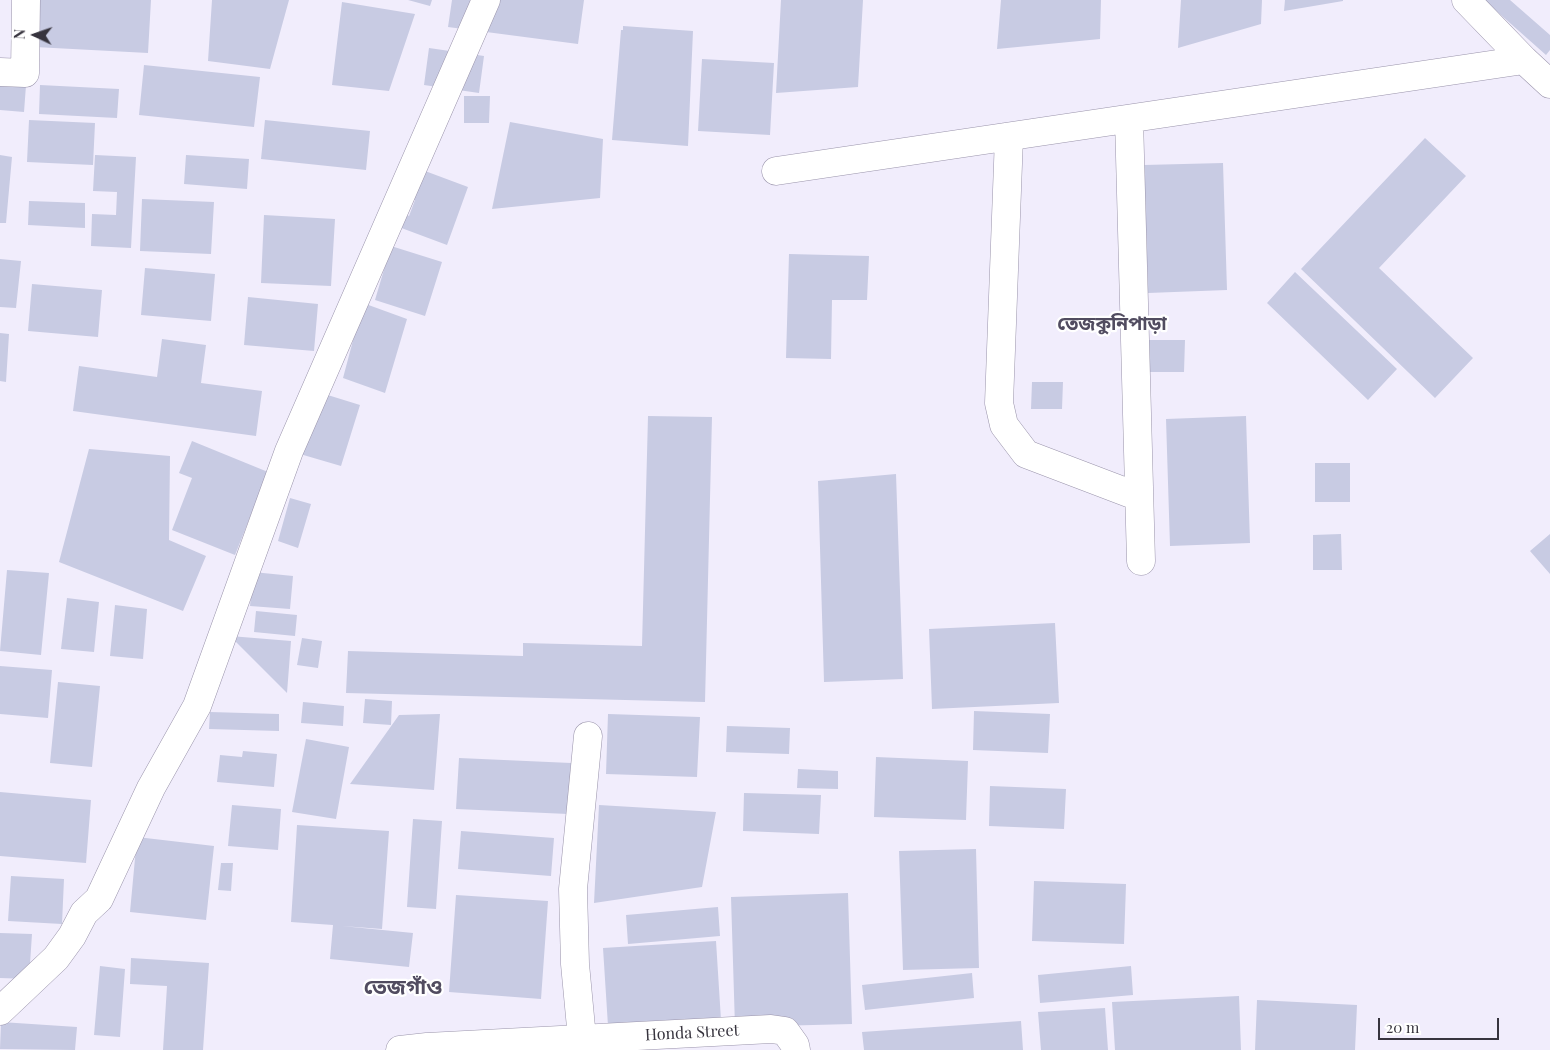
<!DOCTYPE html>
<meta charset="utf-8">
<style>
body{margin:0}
#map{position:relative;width:1550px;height:1050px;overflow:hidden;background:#f1edfc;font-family:"Playfair Display",serif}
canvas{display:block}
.north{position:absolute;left:10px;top:10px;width:50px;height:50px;-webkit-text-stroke:4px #fff;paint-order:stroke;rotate:273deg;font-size:14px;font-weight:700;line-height:20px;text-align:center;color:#37343e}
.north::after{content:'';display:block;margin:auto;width:18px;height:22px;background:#37343e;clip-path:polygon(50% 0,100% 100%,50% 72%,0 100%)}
.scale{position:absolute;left:1378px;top:1018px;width:121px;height:22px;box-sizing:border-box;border:2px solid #37343e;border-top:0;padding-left:6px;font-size:15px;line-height:18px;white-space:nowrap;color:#37343e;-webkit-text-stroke:4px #fff;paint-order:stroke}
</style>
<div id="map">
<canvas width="1550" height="1050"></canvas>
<div class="north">N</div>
<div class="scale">20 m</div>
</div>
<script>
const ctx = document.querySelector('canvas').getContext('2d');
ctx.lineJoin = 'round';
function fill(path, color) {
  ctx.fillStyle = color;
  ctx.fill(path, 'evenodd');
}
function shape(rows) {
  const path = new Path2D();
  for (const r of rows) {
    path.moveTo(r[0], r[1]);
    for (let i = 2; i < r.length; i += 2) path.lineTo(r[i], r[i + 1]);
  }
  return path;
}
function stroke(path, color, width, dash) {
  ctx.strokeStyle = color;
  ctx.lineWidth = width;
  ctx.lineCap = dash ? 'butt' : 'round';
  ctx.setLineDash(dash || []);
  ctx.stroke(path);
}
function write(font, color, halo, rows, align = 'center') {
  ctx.font = font + ' "Playfair Display","Noto Sans Bengali",serif';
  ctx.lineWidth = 4.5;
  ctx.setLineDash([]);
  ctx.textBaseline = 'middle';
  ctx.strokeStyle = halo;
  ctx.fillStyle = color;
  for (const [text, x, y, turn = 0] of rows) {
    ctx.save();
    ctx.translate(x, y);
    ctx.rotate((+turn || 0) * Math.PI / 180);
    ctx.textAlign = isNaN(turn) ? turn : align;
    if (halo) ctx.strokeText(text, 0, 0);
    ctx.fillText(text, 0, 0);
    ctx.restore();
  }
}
const building = shape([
 [38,0,151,0,148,53,35,47],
 [212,0,289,0,270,69,208,61],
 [408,0,432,0,430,6],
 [452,0,584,0,578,44,448,27],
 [781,0,863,0,858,87,776,93],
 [1001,0,1101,0,1100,39,997,49],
 [1181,0,1262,0,1261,24,1178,48],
 [1285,0,1343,0,1343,1,1284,11],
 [1484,0,1510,0,1550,35,1550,50,1546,55],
 [342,2,415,14,389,91,332,85],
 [623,26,693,31,688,146,612,140,621,30,623,30],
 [429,48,484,56,479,93,424,85],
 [702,59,774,63,770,135,698,131],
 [144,65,260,77,254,127,139,115],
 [0,70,27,72,24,112,0,110],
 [40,85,119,89,117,118,39,114],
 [464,96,490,96,489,123,464,123],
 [29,120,95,123,93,165,27,162],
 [265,120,370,131,366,170,261,159],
 [510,122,603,139,600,198,492,209],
 [1425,138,1466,176,1379,268,1473,358,1435,398,1301,269],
 [0,155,12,157,6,223,0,223],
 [95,155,136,157,131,248,91,246,92,214,116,215,117,192,93,191],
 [186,155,249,159,247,189,184,184],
 [1223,163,1227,290,1148,293,1144,165],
 [409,165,468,187,447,245,388,223,392,209,409,216,415,200,398,194],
 [142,199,214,202,211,254,140,251],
 [29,201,85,203,85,228,28,225],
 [264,215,335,219,331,286,261,283],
 [391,246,442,262,425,316,375,300],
 [789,254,869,256,867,300,832,300,831,359,786,358],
 [0,259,21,261,16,308,0,307],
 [145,268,215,274,211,321,141,315],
 [1295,272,1397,369,1368,400,1267,303],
 [32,284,102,290,98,337,28,331],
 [248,297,318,304,314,351,244,345],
 [363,303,407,319,385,393,343,378],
 [0,333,9,334,6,382,0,381],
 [162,339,206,345,201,383,262,391,256,436,73,411,79,366,157,377],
 [1140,340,1185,340,1184,372,1140,372],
 [1032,382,1063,382,1062,409,1031,409],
 [318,392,360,405,341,466,300,454],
 [648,416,712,417,705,702,346,693,348,651,523,656,523,643,642,646],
 [1246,416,1250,543,1170,546,1166,419],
 [192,441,268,472,235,555,172,530,192,478,179,473],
 [89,449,170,456,169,540,206,556,183,611,59,562],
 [1315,463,1350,463,1350,502,1315,502],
 [896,474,903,679,824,682,818,481],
 [290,498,311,504,298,548,278,541],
 [1341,534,1342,570,1313,570,1313,535],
 [1550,534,1550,574,1530,551],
 [7,570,49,573,41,655,0,651],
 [253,572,293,576,290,609,250,606],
 [67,598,99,602,94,652,61,649],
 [115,605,147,609,143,659,110,656],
 [256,611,297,615,295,636,254,632],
 [1055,623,1059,703,932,709,929,629],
 [230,636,291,641,287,693],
 [302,638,322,641,318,668,297,665],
 [0,666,52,670,48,718,0,714],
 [58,682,100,686,92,767,50,763],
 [365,699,392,701,391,725,363,723],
 [303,702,344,706,343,726,301,723],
 [974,711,1050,714,1048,753,973,750],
 [210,712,279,714,279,731,209,729],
 [440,714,434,790,350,784,399,715],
 [608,714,700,717,697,777,606,774],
 [727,726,790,728,789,754,726,752],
 [306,739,349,747,336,819,292,812],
 [243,751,277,754,274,787,217,782,220,755,242,757],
 [876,757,968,761,966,820,874,817],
 [459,758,571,763,568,814,456,809],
 [798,769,838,771,838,789,797,788],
 [990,786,1066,789,1064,829,989,826],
 [0,792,91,800,86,863,0,856],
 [744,793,821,795,819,834,743,831],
 [232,805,281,809,278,850,228,846],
 [599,805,716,812,702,887,594,903],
 [413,819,442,821,436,909,407,907],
 [297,825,389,831,382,929,342,926,413,933,409,967,330,959,333,925,291,922],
 [461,831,554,838,551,876,458,869],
 [137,837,214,846,206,920,130,912],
 [976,849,979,968,903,970,899,851],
 [221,863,233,863,231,891,218,890],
 [11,876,64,879,62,924,8,921],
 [1034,881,1126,884,1124,944,1032,941],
 [848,893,852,1024,735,1027,731,897],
 [456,895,548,901,541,999,449,992],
 [718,907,720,936,628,944,626,915],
 [0,933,32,934,29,979,0,978],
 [716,941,721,1020,608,1026,603,948],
 [131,958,209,963,203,1050,163,1050,167,986,130,984],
 [100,966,125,969,120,1037,94,1035],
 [1131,966,1133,995,1040,1003,1038,975],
 [972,973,974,998,865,1010,862,985],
 [1239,996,1241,1050,1115,1050,1112,1002],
 [1257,1000,1357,1005,1355,1050,1255,1050],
 [1105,1008,1108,1050,1041,1050,1038,1012],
 [1021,1021,1023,1050,864,1050,862,1032],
 [1,1022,77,1027,75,1050,0,1049]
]);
const minor = shape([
 [1466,0,1524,60,1550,84],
 [0,72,25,73,26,0],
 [1129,119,1141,561],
 [1009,137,999,403,1004,425,1026,454,1139,497],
 [776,171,1524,60],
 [0,1011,56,958,72,936,84,913,99,899,151,788,197,706,289,451,486,0],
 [582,1038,575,964,573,889,588,736],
 [427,1047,771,1029,785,1031,795,1045,796,1050],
 [400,1050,427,1047,427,1050]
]);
const streetNames = [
 ["Honda Street",692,1033,-3]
];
const quarterNames = [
 ["তেজকুনিপাড়া",1112,324]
];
const districtNames = [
 ["তেজগাঁও",403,987]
];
fill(building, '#c8cbe3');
stroke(minor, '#9a94ab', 29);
stroke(minor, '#fff', 28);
write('16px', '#37343e', '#fff', streetNames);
write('bold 19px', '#514c60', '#fff', quarterNames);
write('bold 21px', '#514c60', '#fff', districtNames);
</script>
